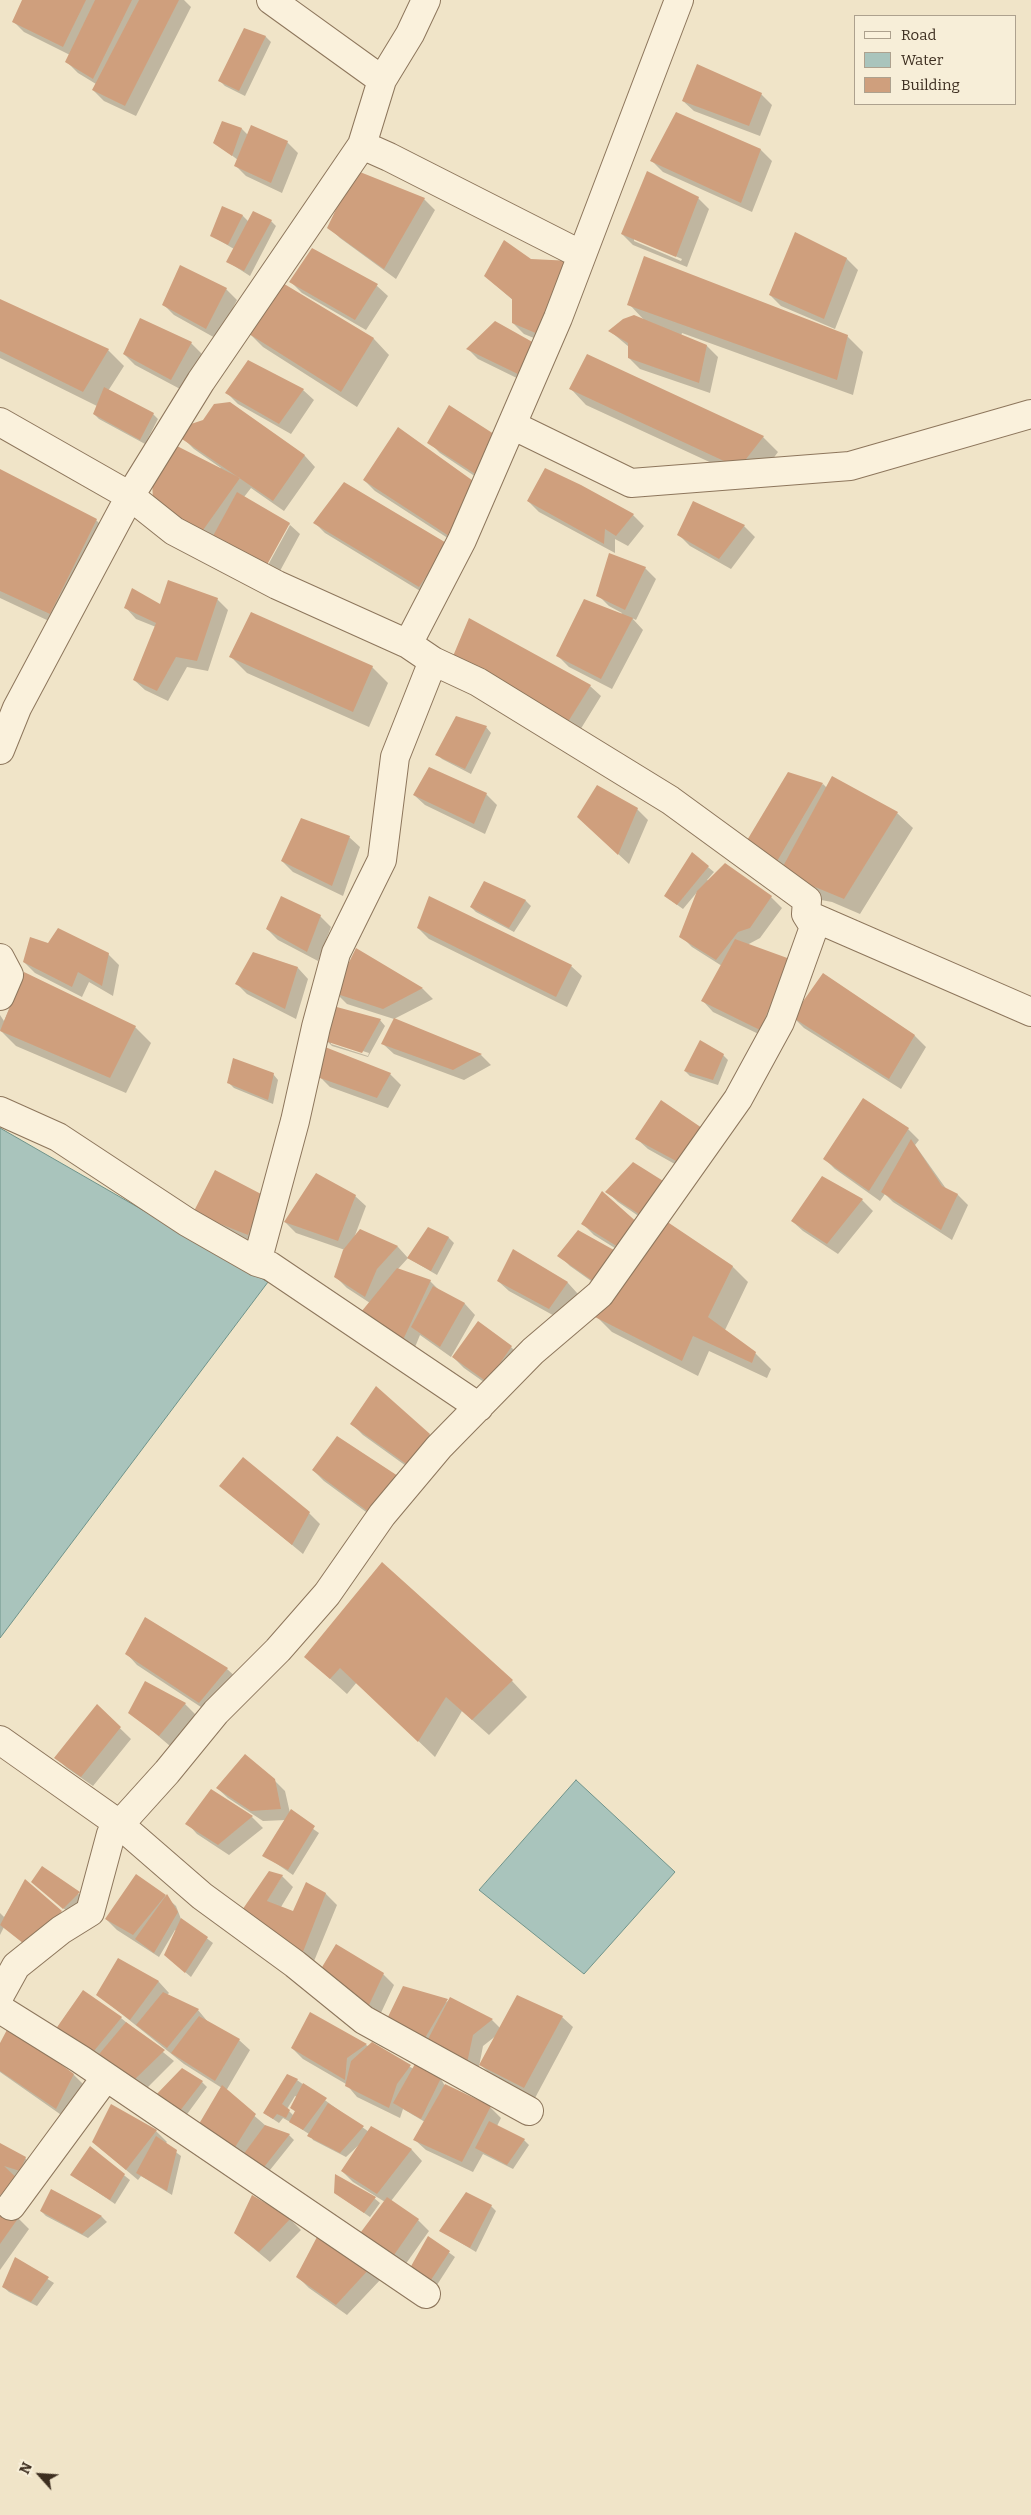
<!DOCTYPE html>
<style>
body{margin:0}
#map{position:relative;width:1031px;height:2515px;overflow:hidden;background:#f0e4c8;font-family:Bitter,serif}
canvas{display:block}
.legend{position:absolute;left:854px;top:15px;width:162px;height:90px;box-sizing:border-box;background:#f7eed8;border:1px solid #ada18e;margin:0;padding:6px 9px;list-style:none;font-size:15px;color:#3d2e20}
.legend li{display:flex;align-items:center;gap:10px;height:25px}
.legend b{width:25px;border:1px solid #ada18e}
.north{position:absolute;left:15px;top:2450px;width:50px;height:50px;-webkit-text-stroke:4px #f7eed8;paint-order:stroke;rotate:296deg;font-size:14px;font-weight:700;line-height:20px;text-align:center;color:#3d2e20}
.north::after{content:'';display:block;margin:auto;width:18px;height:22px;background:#3d2e20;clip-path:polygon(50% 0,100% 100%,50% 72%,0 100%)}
</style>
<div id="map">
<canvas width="1031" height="2515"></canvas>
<ul class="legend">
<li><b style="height:6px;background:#faf1dc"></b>Road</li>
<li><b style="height:14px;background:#a9c4bc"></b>Water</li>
<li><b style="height:14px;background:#cf9f7d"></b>Building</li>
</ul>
<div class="north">N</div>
</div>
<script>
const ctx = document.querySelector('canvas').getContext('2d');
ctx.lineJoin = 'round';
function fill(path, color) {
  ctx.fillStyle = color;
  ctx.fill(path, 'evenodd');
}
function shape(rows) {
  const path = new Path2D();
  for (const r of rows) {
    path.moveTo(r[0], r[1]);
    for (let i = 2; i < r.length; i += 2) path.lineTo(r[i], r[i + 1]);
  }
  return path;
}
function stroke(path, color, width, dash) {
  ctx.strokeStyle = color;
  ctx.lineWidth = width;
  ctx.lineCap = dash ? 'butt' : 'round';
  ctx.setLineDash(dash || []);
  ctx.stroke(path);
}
const water = shape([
 [0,1128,268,1282,0,1638,0,1128],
 [576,1780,675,1872,584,1974,479,1890,576,1780]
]);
const shadow = shape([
 [23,0,184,0,191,7,136,116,104,101,93,90,96,84,78,73,67,62,70,55,24,32,14,22],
 [245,30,266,37,271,42,245,96,225,86,220,81],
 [761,94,772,105,760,136,694,111,683,101],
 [676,114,761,150,772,161,752,212,663,172,652,161],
 [222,122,242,129,248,135,287,142,298,153,282,193,246,176,235,165,238,160,214,142],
 [356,172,424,199,435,210,396,279,340,238,329,227],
 [698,198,709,209,687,267,633,245,622,234],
 [634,238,682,259,681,261,634,241],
 [223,208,243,216,249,222,271,221,276,226,250,276,228,262,234,249,212,236],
 [796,233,847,259,858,270,835,329,781,306,770,295],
 [313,250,377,286,388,296,366,330,302,293,291,282],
 [531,260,556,347,524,334,513,323,514,301,485,276],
 [281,284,374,339,389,355,357,407,263,347,247,331],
 [226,289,237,300,217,339,174,315,163,304],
 [0,300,108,350,124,366,108,391,153,414,158,419,145,444,99,419,94,414,97,406,0,358],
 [629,304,847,336,863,352,853,395,682,333,681,336,707,346,718,357,710,393,640,369,629,358,629,347,610,331,645,321],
 [141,320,191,343,202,354,182,390,135,365,124,354],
 [536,345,533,386,478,359,468,349],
 [571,389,763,437,778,452,755,483,586,405],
 [303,390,314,400,291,434,238,404,227,393],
 [229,403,305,456,315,467,284,511,251,488,244,497,289,524,300,534,274,582,262,576,290,525,287,525,260,575,165,514,221,468,194,449,183,438],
 [450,407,491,487,440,453,429,442],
 [545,470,633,515,644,526,628,546,615,539,615,553,539,512,528,501],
 [0,471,96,520,112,536,66,629,0,598],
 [364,480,475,484,460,546,375,491],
 [314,522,447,545,430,597,325,533],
 [744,526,755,537,731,569,690,546,679,535],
 [645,568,656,579,636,620,632,618,643,630,612,689,569,667,558,656,621,614,622,613,609,606,598,595],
 [217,599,228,610,208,671,187,667,168,701,145,690,134,680,156,627,136,619,126,608],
 [231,657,372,667,388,683,369,727,247,673],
 [463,671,590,686,601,696,577,735],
 [456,717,486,727,491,733,471,774,442,759,437,754],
 [823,784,827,788,897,813,913,828,860,914,832,902,816,899,747,842],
 [486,794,497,805,485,834,425,805,414,795],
 [637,809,648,820,629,864,589,827],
 [349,837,360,847,343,896,293,872,282,861],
 [692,854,714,872,707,880,709,881,725,864,771,897,782,908,760,938,747,945,789,960,771,1040,713,1012,703,1001,722,966,692,947,681,936,698,891,683,909,665,896],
 [485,883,526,901,531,906,514,932,476,912,471,907],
 [320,916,331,927,318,961,278,940,267,929],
 [418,928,571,966,582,976,567,1007,429,939],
 [49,944,108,954,119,965,113,996,89,982,82,997,35,973,24,962],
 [357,950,423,989,433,999,394,1019,347,1004,336,993],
 [298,968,308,979,296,1019,247,994,237,984],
 [25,973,135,1027,151,1043,126,1093,16,1046,0,1030,0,1015,4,1021],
 [823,975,915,1036,926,1047,901,1089,804,1028,793,1017],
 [380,1020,385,1026,368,1057,332,1046,327,1041],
 [331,1041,369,1053,368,1056,331,1044],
 [395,1020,481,1055,491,1065,464,1080,394,1054,383,1044],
 [723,1055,728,1060,718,1085,690,1076,685,1071],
 [273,1074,278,1080,273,1104,234,1088,229,1083],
 [390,1074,401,1085,388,1108,330,1087,319,1076],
 [908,1129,919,1140,915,1145,947,1190,958,1195,968,1205,952,1240,893,1202,885,1194,880,1201,835,1169,825,1159],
 [637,1139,712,1139,689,1172,648,1149],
 [633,1164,656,1228,618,1202,607,1192],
 [822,1178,862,1200,873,1211,838,1254,803,1231,792,1221],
 [355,1196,366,1206,354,1238,360,1230,398,1247,408,1258,398,1269,430,1281,440,1291,465,1304,475,1315,451,1357,420,1335,413,1352,370,1303,347,1288,336,1277,345,1250,296,1233,285,1222],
 [273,1207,259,1245,205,1223,195,1212],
 [583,1224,639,1226,634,1260,594,1235],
 [428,1229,449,1238,454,1243,437,1275,408,1258],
 [578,1232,608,1293,570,1266,559,1255],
 [513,1251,568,1283,578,1294,560,1319,509,1291,498,1281],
 [732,1266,748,1282,725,1330,755,1353,771,1369,767,1378,709,1351,698,1376,612,1332,597,1317],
 [511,1347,522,1358,498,1392,464,1368,453,1357],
 [352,1424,429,1434,440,1445,420,1476,363,1435],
 [338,1438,381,1523,324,1481,313,1470],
 [221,1486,309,1513,320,1524,303,1554],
 [127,1654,227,1669,238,1679,210,1713,137,1665],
 [306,1657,512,1681,527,1697,489,1735,462,1711,435,1757,357,1682,347,1694],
 [145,1683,185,1704,196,1715,170,1746,130,1712],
 [97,1706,131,1739,93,1786,67,1768,56,1758],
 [274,1780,285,1791,290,1813,319,1833,293,1875,264,1855,286,1820,263,1821,228,1798,217,1788],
 [212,1791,252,1817,263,1828,229,1855,197,1834,187,1823],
 [42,1868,84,1898,69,1913,38,1887],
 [282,1876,293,1887,281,1907,294,1912,306,1884,326,1894,337,1905,312,1966,251,1926],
 [26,1881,72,1923,40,1957,4,1927,0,1935,0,1913,4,1917],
 [165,1896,176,1906,181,1919,213,1943,191,1977,171,1960,177,1931,175,1930,159,1957,117,1930,106,1919],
 [337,1946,383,1974,394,1985,380,2015,328,1988],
 [119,1960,159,1982,169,1993,167,1995,198,2010,208,2022,239,2040,250,2050,226,2091,266,2126,289,2135,294,2140,266,2175,208,2139,222,2088,184,2064,98,1995],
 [451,1999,492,2020,500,2028,562,2017,573,2027,535,2098,492,2076,481,2065,497,2035,483,2046,478,2072,397,2034],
 [121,2018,174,2061,143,2092,55,2033],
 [9,2028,74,2075,85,2086,67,2119,0,2072,0,2046],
 [366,2045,414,2069,416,2066,441,2079,445,2086,490,2107,501,2118,497,2126,524,2140,529,2145,513,2169,483,2154,473,2172,426,2150,415,2140,425,2122,403,2109,400,2118,357,2097,346,2084,303,2059,292,2048],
 [297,2080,369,2132,372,2128,412,2150,422,2161,391,2201,418,2220,429,2231,405,2265,370,2246,385,2202,353,2182,342,2171,362,2142,346,2157,313,2140,309,2134,292,2123,283,2118,279,2123,264,2113],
 [295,2096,297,2097,291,2108,296,2112,294,2116,287,2109],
 [202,2082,207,2087,182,2121,157,2105],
 [111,2106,156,2131,167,2142,165,2144,181,2156,172,2195,141,2176,138,2180,93,2142],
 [0,2144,25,2158,36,2169,31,2182,13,2176,0,2202],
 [90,2148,130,2180,115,2204,72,2175],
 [52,2190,102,2217,107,2222,88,2238,46,2216,41,2211],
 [335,2193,374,2198,380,2203,370,2217],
 [253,2197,290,2219,301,2230,270,2262,235,2233],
 [491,2206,496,2211,476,2252,441,2231],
 [0,2207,18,2218,29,2229,0,2270],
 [428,2237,455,2257,435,2288,417,2273],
 [317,2239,381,2279,347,2315,309,2288,298,2277],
 [15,2259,54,2283,37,2306,9,2292,3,2287]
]);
const building = shape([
 [22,0,86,0,63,47,12,22],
 [95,0,132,0,93,79,65,62],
 [139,0,179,0,125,106,92,90],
 [244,28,266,36,239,91,218,81],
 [697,64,762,93,749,126,682,101],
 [676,112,761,149,741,203,650,161],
 [222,121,242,128,232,156,213,143],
 [251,125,288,141,271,183,234,166],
 [355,170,425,198,384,269,327,228],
 [647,171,699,197,676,257,621,234],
 [222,206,243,215,228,245,210,236],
 [253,211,272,220,244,271,226,262],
 [795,232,847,258,824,319,769,295],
 [504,240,531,259,572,261,545,337,512,323,512,299,484,276],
 [312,248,378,284,355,320,289,282],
 [644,256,848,335,837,380,627,305],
 [180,265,227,288,206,329,162,305],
 [281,282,374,338,341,392,246,332],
 [0,299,109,349,83,392,0,351],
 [634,315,707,345,699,383,628,358,628,343,608,331,623,319],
 [140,318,192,342,171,380,123,354],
 [495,321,536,344,522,376,466,349],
 [587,354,764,436,739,468,569,389],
 [248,360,304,389,279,424,225,393],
 [104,387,154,413,140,440,93,414],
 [230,402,305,455,273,501,182,439,191,424,203,420,214,404],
 [449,405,497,436,480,477,427,443],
 [398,427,476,483,449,536,363,480],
 [175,445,240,478,201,533,153,504,152,476],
 [545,468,581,485,634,514,616,536,605,529,604,544,527,501],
 [0,469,97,519,50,614,0,591],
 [344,482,448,544,419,587,313,523],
 [237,492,290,523,263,572,208,545],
 [693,501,745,525,719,559,677,535],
 [609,553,646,567,625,610,596,596],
 [168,580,218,598,197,661,176,657,157,691,133,680,156,623,124,608,132,588,160,604],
 [584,599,633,618,601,679,556,656],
 [251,612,373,666,353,712,229,657],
 [469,618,591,685,566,725,451,661],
 [456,716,487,726,465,769,435,755],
 [429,767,487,793,474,824,413,795],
 [788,772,823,783,776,863,757,845,746,842],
 [832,776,898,812,844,899,815,887,798,884,781,870],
 [597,785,638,808,618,855,577,817],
 [301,818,350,836,332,886,281,861],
 [692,852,709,866,677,905,664,896],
 [725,863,772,896,750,928,738,932,716,960,679,937,697,891],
 [484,881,526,900,509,928,470,907],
 [281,896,321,915,307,952,266,929],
 [429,896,572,965,556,997,417,928],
 [58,928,109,953,102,986,78,972,72,987,23,962,30,937,48,943],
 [735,939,790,959,760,1030,701,1001],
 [356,948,423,988,383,1009,334,993],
 [253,952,298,967,285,1009,235,984],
 [24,972,136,1026,110,1078,0,1031],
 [823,973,915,1035,889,1079,792,1017],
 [333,1006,381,1019,362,1053,325,1041],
 [394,1018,482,1054,453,1070,381,1044],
 [700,1040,724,1054,713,1080,684,1071],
 [325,1047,391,1073,377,1098,317,1077],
 [233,1058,274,1073,268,1100,227,1083],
 [863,1098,909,1128,869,1191,823,1159],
 [661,1100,702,1128,678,1162,635,1139],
 [911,1139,942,1186,958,1194,941,1230,881,1192],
 [633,1162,668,1184,645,1218,605,1192],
 [215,1170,263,1195,248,1235,193,1213],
 [316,1173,356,1195,338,1241,284,1222],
 [822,1176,863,1199,827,1244,791,1221],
 [602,1191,640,1225,623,1250,581,1224],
 [666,1221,733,1266,708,1317,756,1352,752,1363,693,1336,682,1361,595,1317],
 [428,1227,449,1237,431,1271,407,1258],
 [360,1229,398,1246,377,1269,365,1297,334,1277,343,1250],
 [578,1230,621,1254,596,1283,557,1256],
 [513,1249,568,1282,549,1309,497,1281],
 [397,1268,431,1280,402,1342,357,1317],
 [433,1286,465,1303,440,1347,411,1327],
 [478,1321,512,1346,487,1382,452,1357],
 [376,1386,430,1434,409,1466,350,1424],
 [337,1436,398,1476,370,1513,312,1470],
 [243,1457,310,1512,292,1545,219,1486],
 [382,1562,513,1680,472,1720,446,1697,418,1742,340,1668,330,1679,304,1657],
 [145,1617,228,1668,199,1703,125,1654],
 [145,1681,186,1703,159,1736,128,1713],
 [97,1704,121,1727,81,1777,54,1758],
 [245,1754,275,1779,281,1809,251,1811,216,1788],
 [211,1789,253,1816,218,1845,185,1824],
 [291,1809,315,1826,288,1870,262,1856],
 [42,1866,80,1892,63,1909,31,1882],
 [269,1871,283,1875,267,1901,293,1911,306,1882,326,1893,301,1957,238,1916],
 [136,1874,166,1895,133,1935,105,1919],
 [25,1879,62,1911,28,1947,0,1925],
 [167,1894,178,1912,154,1953,135,1939],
 [181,1918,208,1937,185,1973,164,1955],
 [336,1944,384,1973,369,2005,316,1977],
 [118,1958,159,1981,130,2020,96,1995],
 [403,1986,448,1999,422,2043,385,2023],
 [83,1990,122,2017,89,2057,53,2033],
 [163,1992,199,2009,167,2048,136,2025],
 [517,1995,563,2016,524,2088,479,2065],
 [450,1997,493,2019,473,2035,467,2063,426,2043],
 [310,2012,367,2044,347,2058,345,2080,291,2048],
 [199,2016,240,2039,215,2081,171,2053],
 [126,2022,165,2050,132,2082,95,2059],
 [9,2026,74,2074,56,2109,0,2071,0,2043],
 [372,2042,411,2065,397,2084,389,2108,345,2086,351,2061],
 [415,2064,441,2078,421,2119,393,2103],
 [182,2068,203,2081,176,2116,151,2100],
 [287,2074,298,2079,282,2104,290,2110,286,2118,277,2114,273,2119,263,2113],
 [303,2083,327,2098,303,2130,289,2122,295,2111,290,2108],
 [445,2084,491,2106,462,2162,413,2140],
 [222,2085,256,2114,232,2152,196,2129],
 [328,2103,364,2126,340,2153,307,2136],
 [111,2104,157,2130,126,2170,92,2142],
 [489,2121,525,2139,507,2165,475,2148],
 [265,2125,290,2134,261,2171,240,2159],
 [371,2126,412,2149,377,2194,341,2171],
 [156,2136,177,2150,167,2191,136,2173],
 [0,2143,26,2157,20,2171,4,2166,21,2182,0,2195],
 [90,2146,125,2174,110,2200,70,2175],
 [335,2174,376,2197,364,2213,334,2193],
 [51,2189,102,2216,82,2234,40,2211],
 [466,2192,492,2205,470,2248,439,2231],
 [252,2195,291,2218,259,2252,234,2233],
 [387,2197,419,2219,394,2255,358,2236],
 [0,2206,19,2217,0,2244],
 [428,2236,450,2251,429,2283,410,2268],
 [317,2237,371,2267,336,2305,296,2277],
 [15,2257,49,2277,31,2302,2,2287]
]);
const minor = shape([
 [271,0,382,80],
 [362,145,389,157,582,255],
 [0,422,130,496,174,531,277,585,408,644,433,661,478,682,670,800,807,900,806,914,814,927,780,1022,738,1099,600,1294,533,1351,439,1447,382,1515,327,1594,278,1650,216,1712,167,1772,111,1834,90,1912,61,1930,16,1966,0,1995],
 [512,425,631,483,850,466,1031,414],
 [408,644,462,540,558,318,679,0],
 [0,750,17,708,130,496,201,381,362,145,382,80,410,34,426,0],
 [806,914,1031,1012],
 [0,958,9,975,0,996],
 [0,1111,58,1137,187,1222,257,1262,270,1266,479,1407],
 [257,1262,295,1121,316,1027,336,953,382,860,395,757,433,661],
 [0,1740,119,1824,202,1896,295,1964,364,2020,529,2111],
 [0,2009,80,2059,426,2294],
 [11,2206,106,2077]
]);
fill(water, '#a9c4bc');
stroke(water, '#6f938a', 1);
fill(shadow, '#0003');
fill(building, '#cf9f7d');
stroke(minor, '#8d765c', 30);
stroke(minor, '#faf1dc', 28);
</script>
